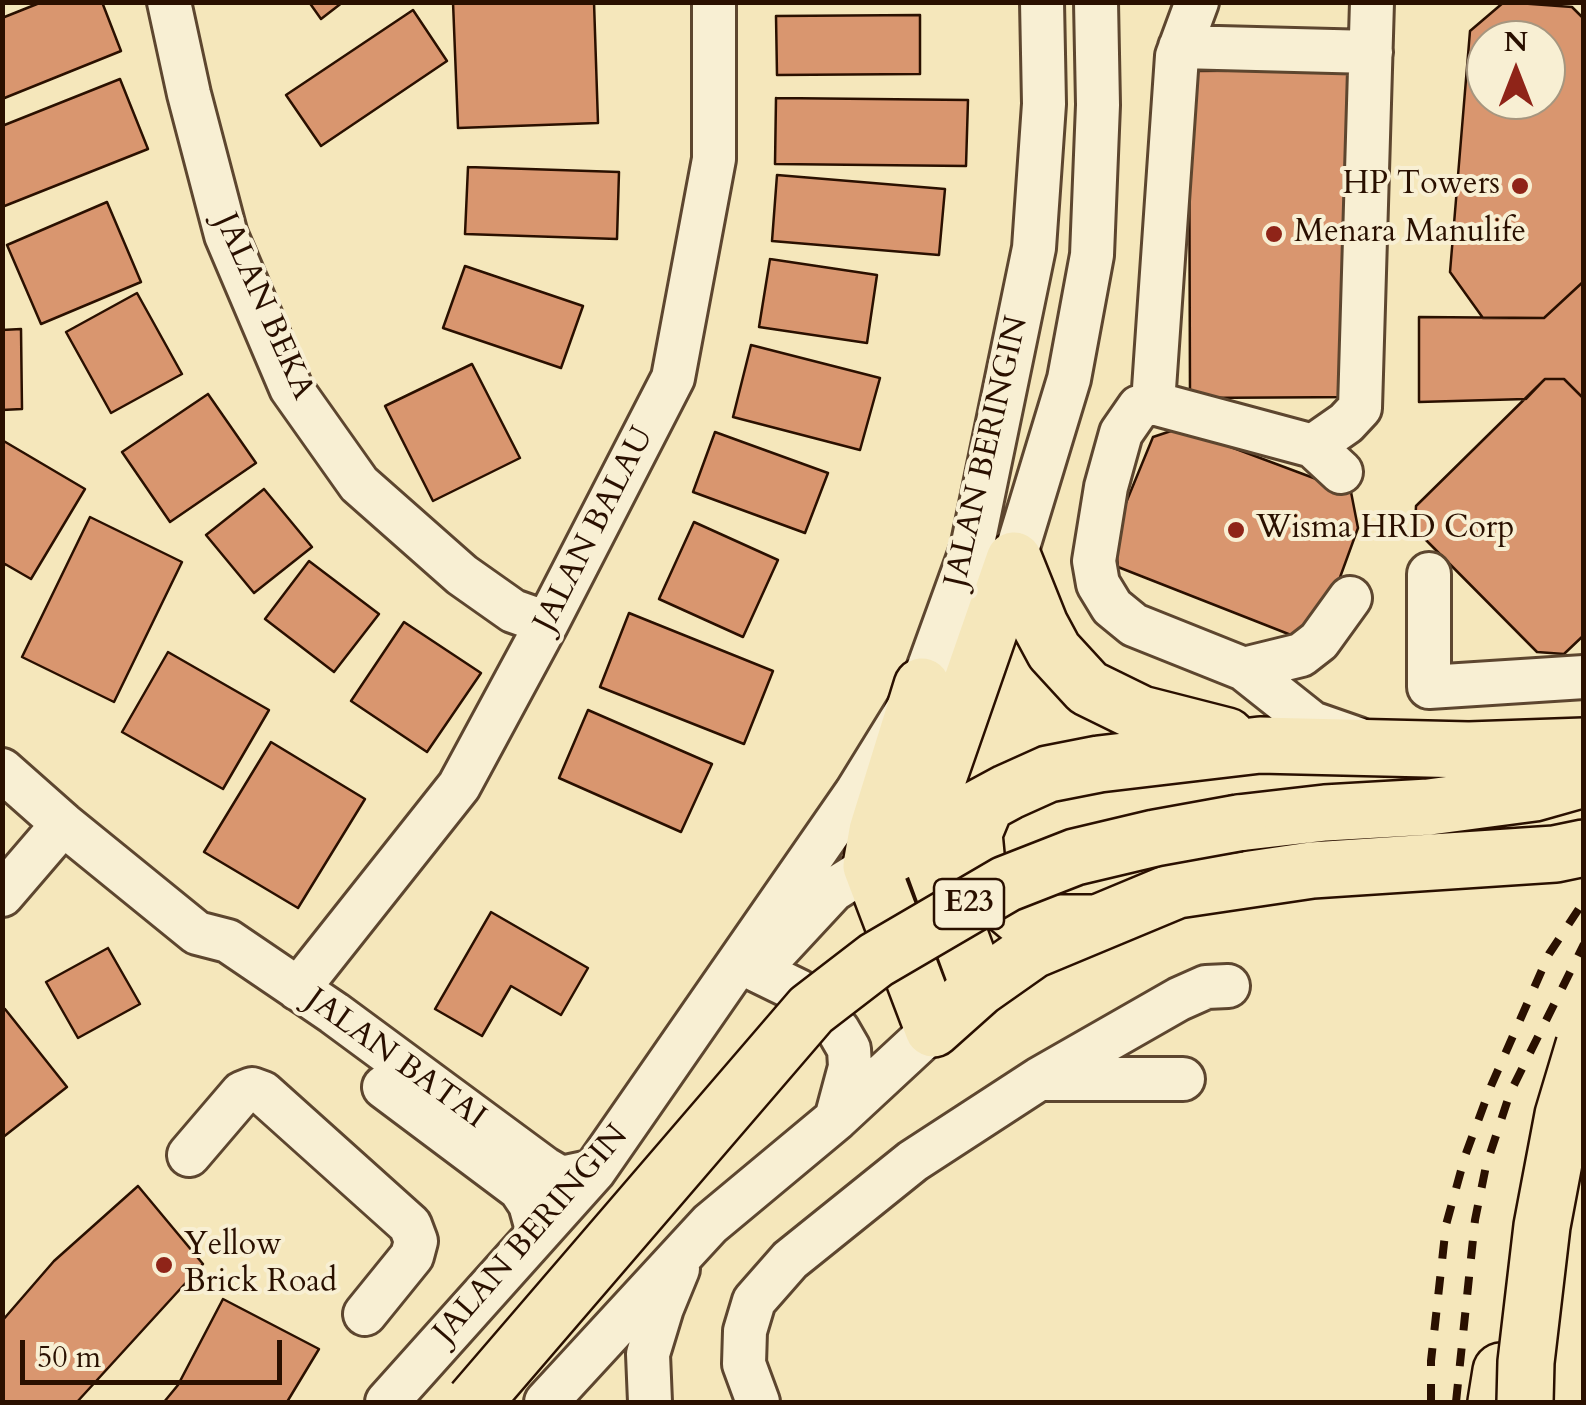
<!DOCTYPE html>
<style>
body{margin:0}
#map{position:relative;width:1586px;height:1405px;overflow:hidden;background:#f5e7bb;font-family:Cardo,serif}
canvas{display:block}
.frame{position:absolute;inset:0;border:5px solid #2a1000;pointer-events:none}
.north{position:absolute;left:1466px;top:20px;width:100px;height:100px;box-sizing:border-box;background:#f8efd3;border:2px solid #a6967f;border-radius:50%;rotate:0deg;font-size:28px;font-weight:700;line-height:40px;text-align:center;color:#2a1000}
.north::after{content:'';display:block;margin:auto;width:35px;height:45px;background:#8f2418;clip-path:polygon(50% 0,100% 100%,50% 72%,0 100%)}
.scale{position:absolute;left:20px;top:1340px;width:262px;height:45px;box-sizing:border-box;border:5px solid #2a1000;border-top:0;padding-left:12px;font-size:30px;line-height:35px;white-space:nowrap;color:#2a1000;-webkit-text-stroke:8px #f8efd3;paint-order:stroke}
</style>
<div id="map">
<canvas width="1586" height="1405"></canvas>
<div class="frame"></div>
<div class="north">N</div>
<div class="scale">50 m</div>
</div>
<script>
const ctx = document.querySelector('canvas').getContext('2d');
ctx.lineJoin = 'round';
function fill(path, color) {
  ctx.fillStyle = color;
  ctx.fill(path, 'evenodd');
}
function shape(rows) {
  const path = new Path2D();
  for (const r of rows) {
    path.moveTo(r[0], r[1]);
    for (let i = 2; i < r.length; i += 2) path.lineTo(r[i], r[i + 1]);
  }
  return path;
}
function stroke(path, color, width, dash) {
  ctx.strokeStyle = color;
  ctx.lineWidth = width;
  ctx.lineCap = dash ? 'butt' : 'round';
  ctx.setLineDash(dash || []);
  ctx.stroke(path);
}
function write(font, color, halo, rows, align = 'center') {
  ctx.font = font + ' Cardo,serif';
  ctx.lineWidth = 8;
  ctx.setLineDash([]);
  ctx.textBaseline = 'middle';
  ctx.strokeStyle = halo;
  ctx.fillStyle = color;
  for (const [text, x, y, turn = 0] of rows) {
    ctx.save();
    ctx.translate(x, y);
    ctx.rotate((+turn || 0) * Math.PI / 180);
    ctx.textAlign = isNaN(turn) ? turn : align;
    if (halo) ctx.strokeText(text, 0, 0);
    ctx.fillText(text, 0, 0);
    ctx.restore();
  }
}
const building = shape([
 [42,2,102,2,121,51,2,99,2,18,42,2],
 [309,2,343,2,321,19,309,2],
 [453,2,594,2,598,123,458,128,453,2],
 [1504,2,1572,7,1584,19,1584,281,1544,318,1483,318,1450,272,1470,31,1504,2],
 [1486,40,1546,40,1546,100,1486,100,1486,40],
 [413,10,447,61,321,146,286,95,413,10],
 [920,15,920,74,777,75,776,16,920,15],
 [1358,70,1359,397,1190,398,1189,71,1358,70],
 [120,79,148,149,2,207,2,126,120,79],
 [776,98,968,100,966,166,775,164,776,98],
 [468,167,619,172,617,239,465,234,468,167],
 [777,175,945,189,939,255,772,241,777,175],
 [107,202,141,282,41,324,7,245,107,202],
 [770,259,877,275,867,343,759,327,770,259],
 [465,266,583,306,561,368,443,328,465,266],
 [1584,281,1584,399,1564,379,1545,379,1526,399,1419,402,1419,317,1544,318,1584,281],
 [137,293,182,374,111,413,66,332,137,293],
 [21,329,22,409,2,410,2,330,21,329],
 [751,345,880,378,860,450,733,417,751,345],
 [472,364,520,458,433,501,385,406,472,364],
 [1545,379,1564,379,1584,399,1584,635,1564,654,1537,652,1415,529,1416,506,1545,379],
 [208,394,256,463,170,522,122,452,208,394],
 [1180,428,1351,492,1358,528,1323,624,1291,635,1118,567,1114,532,1153,437,1180,428],
 [715,432,828,473,805,533,693,492,715,432],
 [2,440,85,489,31,579,5,564,2,569,2,440],
 [264,489,312,547,254,593,206,535,264,489],
 [90,517,182,562,114,702,22,657,90,517],
 [694,522,778,560,743,637,659,599,694,522],
 [309,561,379,614,334,672,265,619,309,561],
 [629,613,773,671,744,744,600,687,629,613],
 [404,622,481,673,427,752,351,701,404,622],
 [168,652,269,710,223,789,122,732,168,652],
 [588,710,712,764,681,832,559,778,588,710],
 [271,742,365,799,298,908,204,852,271,742],
 [491,912,588,968,561,1015,511,986,482,1036,435,1009,491,912],
 [108,948,140,1004,78,1038,46,982,108,948],
 [5,1009,67,1087,2,1138,2,1010,5,1009],
 [138,1186,203,1264,77,1402,2,1402,2,1321,54,1261,138,1186],
 [223,1299,319,1349,287,1402,164,1402,178,1385,223,1299]
]);
const minor = shape([
 [169,2,189,94,226,235,291,388,359,484,462,575,513,611,547,623],
 [1180,47,1371,52],
 [1153,403,1177,56,1197,2],
 [1313,446,1346,423,1360,408,1372,2],
 [1341,472,1313,446,1153,403,1139,407,1121,433,1106,487,1094,561,1098,584,1112,607,1134,625,1244,669,1312,723,1358,739],
 [1014,560,1069,379,1092,255,1098,105,1096,2],
 [1429,574,1429,687,1584,677],
 [1244,669,1301,655,1319,641,1350,598],
 [2,770,63,824,197,933,228,941,334,1013,544,1168,561,1178,594,1171],
 [2,895,63,824],
 [768,960,833,890,871,866],
 [758,971,799,991,838,1030,849,1049,850,1067,836,1119],
 [298,989,459,786,547,623,673,378,714,159,714,2],
 [1183,1079,1039,1079,1179,999,1206,987,1228,986],
 [384,1087,520,1189,530,1204,538,1233],
 [189,1155,242,1093,252,1089,263,1093,410,1225,416,1241,412,1256,365,1314],
 [387,1402,594,1171,856,793,922,686,972,548,1034,248,1044,104,1042,2],
 [546,1402,710,1224,836,1119,933,1029],
 [650,1402,648,1354,662,1308,678,1269],
 [758,1402,744,1364,745,1331,754,1301,790,1260,913,1161,1039,1079]
]);
const highway = shape([
 [1014,560,1040,625,1054,651,1088,688,1141,714,1227,736],
 [922,686,877,831,871,866,933,1029,979,988,1033,950,1177,890,1312,870,1555,854,1584,848],
 [986,804,974,833,977,865,993,894,1019,916,1054,923,1091,923],
 [1238,823,1325,813,1429,807,1534,793,1584,779],
 [871,866,1008,792,1048,774,1099,764,1260,745,1469,750,1584,746],
 [979,988,924,838,924,819,1014,560],
 [1496,1402,1501,1371]
]);
const rail = shape([
 [1431,1402,1431,1361,1446,1225,1465,1156,1491,1086,1549,954,1584,901],
 [1456,1402,1475,1220,1486,1166,1510,1093,1584,944]
]);
const highwayBridge = shape([
 [474,1402,811,1010,876,960,1006,884,1075,857,1155,838,1238,823],
 [1525,1402,1526,1362,1542,1226,1563,1115,1584,1045]
]);
const markers = [
 [1520,186,10,"#8f2418"],
 [1274,234,10,"#8f2418"],
 [1236,530,10,"#8f2418"],
 [164,1265,10,"#8f2418"]
];
const shields = [
 [969,904,70]
];
const shieldNames = [
 ["E23",969,904]
];
const poiNames = [
 ["HP Towers",1500,186,"right"],
 ["Menara Manulife",1294,234],
 ["Wisma HRD Corp",1256,530],
 ["Yellow",184,1247],
 ["Brick Road",184,1284]
];
const streetNames = [
 ["JALAN BEKA",263,307,66],
 ["JALAN BERINGIN",988,452,-77],
 ["JALAN BALAU",595,530,-63],
 ["JALAN BATAI",395,1060,36],
 ["JALAN BERINGIN",532,1235,-49]
];
fill(building, '#d9966f');
stroke(building, '#2a1000', 2.5);
stroke(minor, '#5d462f', 48);
stroke(highway, '#2a1000', 60);
stroke(minor, '#f8efd3', 42);
stroke(highway, '#f5e7bb', 55);
stroke(rail, '#2a1000', 8, [18, 18]);
stroke(highwayBridge, '#2a1000', 60, []);
stroke(highwayBridge, '#f5e7bb', 55);
for (const [x, y, r, color] of markers) {
  const dot = new Path2D();
  dot.arc(x, y, r, 0, 2 * Math.PI);
  ctx.fillStyle = color;
  ctx.fill(dot);
  stroke(dot, '#f8efd3', 4);
}
for (const [x, y, w] of shields) {
  const box = new Path2D();
  box.roundRect(x - w / 2, y - 25, w, 50, 8);
  ctx.fillStyle = '#f8efd3';
  ctx.fill(box);
  stroke(box, '#2a1000', 2.5);
}
write('bold 30px', '#2a1000', null, shieldNames);
write('32px', '#2a1000', '#f8efd3', poiNames, 'left');
write('32px', '#2a1000', '#f8efd3', streetNames);
</script>
